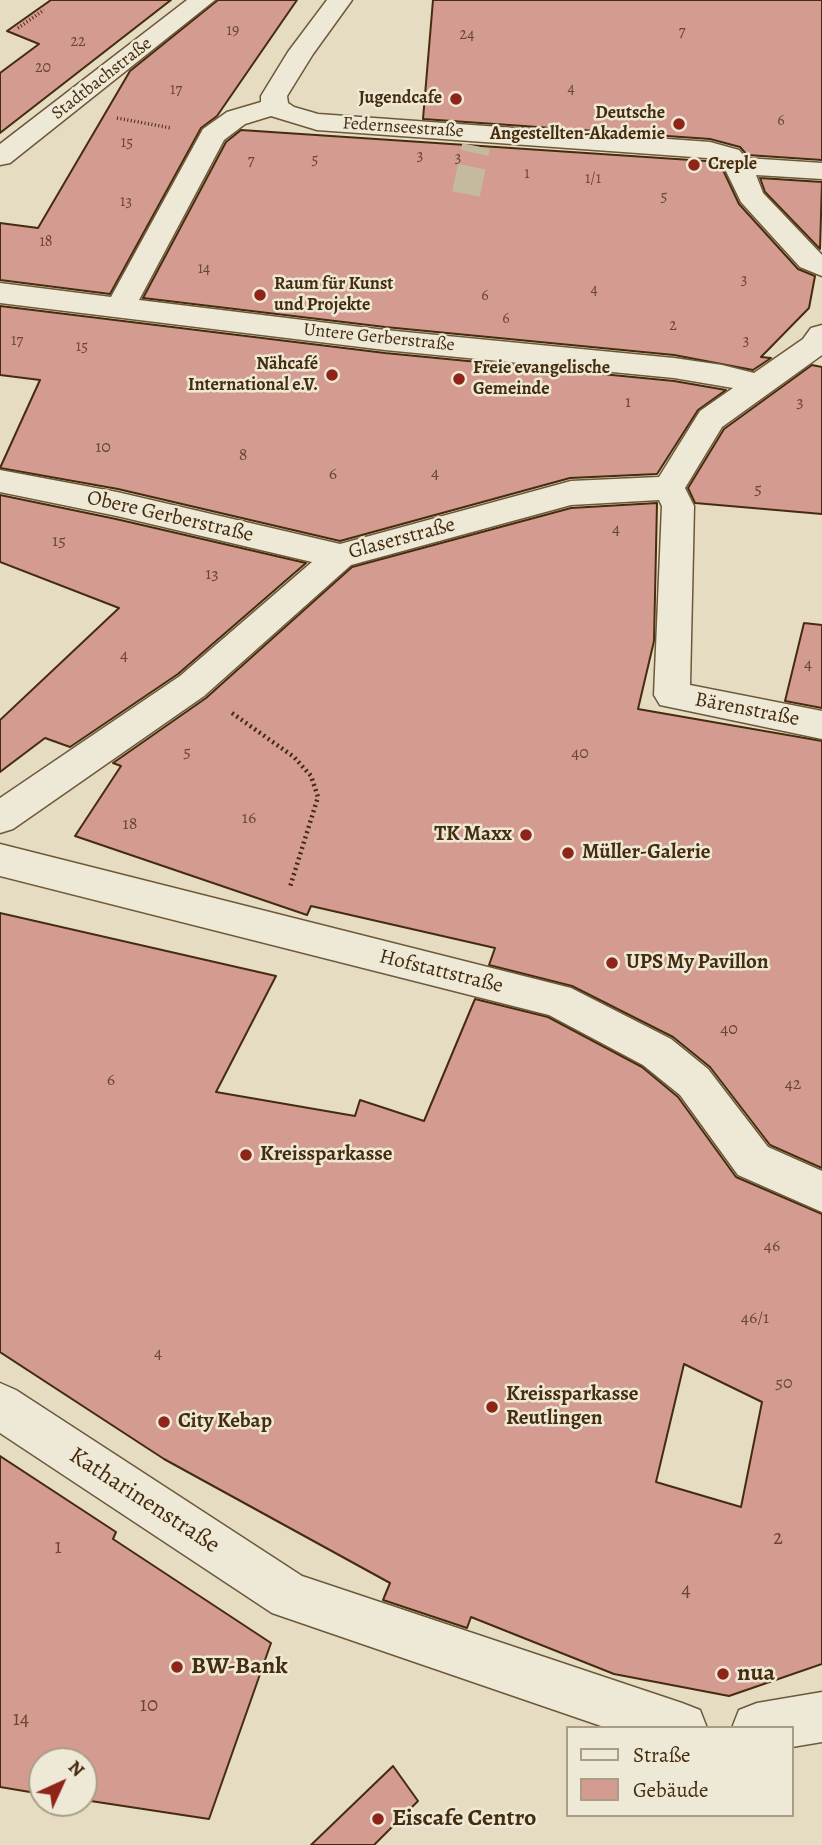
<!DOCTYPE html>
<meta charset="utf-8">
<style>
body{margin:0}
#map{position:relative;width:822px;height:1845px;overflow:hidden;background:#e5dcc2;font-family:Alegreya,serif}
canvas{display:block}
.legend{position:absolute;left:566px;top:1726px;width:228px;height:91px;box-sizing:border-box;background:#eee8d7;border:2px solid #aa9d86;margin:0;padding:9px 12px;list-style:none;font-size:21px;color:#452c0d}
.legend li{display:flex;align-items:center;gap:14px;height:35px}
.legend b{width:35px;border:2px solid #aa9d86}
.north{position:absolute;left:28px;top:1747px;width:70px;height:70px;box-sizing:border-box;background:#eee8d7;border:2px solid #aa9d86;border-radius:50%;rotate:45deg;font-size:19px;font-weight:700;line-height:28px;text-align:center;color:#452c0d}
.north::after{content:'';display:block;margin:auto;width:24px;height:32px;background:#8f2418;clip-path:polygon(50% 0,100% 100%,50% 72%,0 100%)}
</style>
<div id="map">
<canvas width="822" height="1845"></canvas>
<ul class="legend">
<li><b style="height:9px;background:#eee8d7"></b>Straße</li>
<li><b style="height:19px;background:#d49c90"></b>Gebäude</li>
</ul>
<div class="north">N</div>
</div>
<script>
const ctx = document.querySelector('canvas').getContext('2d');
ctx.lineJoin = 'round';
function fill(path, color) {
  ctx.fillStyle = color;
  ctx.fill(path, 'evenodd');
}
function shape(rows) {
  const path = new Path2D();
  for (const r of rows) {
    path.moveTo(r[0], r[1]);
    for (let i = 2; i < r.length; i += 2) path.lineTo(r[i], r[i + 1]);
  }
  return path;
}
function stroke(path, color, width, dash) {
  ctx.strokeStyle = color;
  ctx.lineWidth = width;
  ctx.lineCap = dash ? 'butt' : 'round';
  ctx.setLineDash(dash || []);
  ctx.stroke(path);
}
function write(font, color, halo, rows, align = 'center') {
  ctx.font = font + ' Alegreya,serif';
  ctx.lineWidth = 5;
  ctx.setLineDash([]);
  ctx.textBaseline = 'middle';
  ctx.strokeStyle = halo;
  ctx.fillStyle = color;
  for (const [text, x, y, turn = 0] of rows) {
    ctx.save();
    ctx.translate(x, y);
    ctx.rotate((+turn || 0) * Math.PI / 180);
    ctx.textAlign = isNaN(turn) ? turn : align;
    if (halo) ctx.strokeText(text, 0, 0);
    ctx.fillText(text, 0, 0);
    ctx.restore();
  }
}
const building = shape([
 [51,0,171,0,0,133,0,73,39,44,7,31,51,0],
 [218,0,297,0,217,116,201,128,110,294,0,280,0,223,38,228,130,71,218,0],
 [433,0,822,0,822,160,747,155,740,147,710,139,423,119,433,0],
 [241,130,706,161,717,164,723,170,739,204,798,269,815,276,809,308,761,357,771,358,753,370,674,355,385,327,143,298,226,142,241,130],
 [760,178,822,182,820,249,765,192,760,178],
 [0,306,385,353,674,381,726,390,698,410,657,474,570,478,340,541,118,489,0,468,40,380,0,375,0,306],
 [812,365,822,367,822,514,695,503,688,488,724,429,812,365],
 [0,495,116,519,306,563,178,674,70,747,45,738,0,772,0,720,119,608,0,562,0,495],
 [657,503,654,641,638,709,822,741,822,1168,770,1145,710,1067,673,1037,572,986,489,965,495,948,311,906,307,915,75,836,121,766,113,763,206,698,352,567,571,508,657,503],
 [804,623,822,625,822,708,785,701,804,623],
 [0,913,276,976,216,1092,355,1116,360,1100,424,1121,475,999,548,1017,642,1067,678,1097,736,1177,822,1214,822,1664,729,1696,614,1674,471,1617,467,1628,383,1600,390,1583,164,1459,0,1352,0,913],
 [684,1364,762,1402,741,1507,656,1482,684,1364],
 [0,1456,116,1532,113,1539,271,1643,209,1819,84,1800,84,1761,42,1761,42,1794,0,1787,0,1456],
 [393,1766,418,1801,374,1845,311,1845,393,1766]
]);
const minorTunnel = shape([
 [466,194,476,146]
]);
const pathFar1 = shape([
 [18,28,44,10],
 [117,118,171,128]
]);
const path = shape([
 [232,713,294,757,311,776,318,797,290,887]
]);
const minor = shape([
 [187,0,215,0,10,163,0,165,0,144,187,0],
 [327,0,352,0,313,54,287,96,288,103,294,107,318,114,710,142,739,150,746,158,822,163,822,179,756,175,763,193,822,255,822,276,800,267,741,202,725,169,719,162,707,158,317,130,271,116,245,124,224,140,139,300,385,330,674,358,722,365,754,373,803,339,811,328,822,325,822,355,722,427,685,488,694,506,690,685,822,711,822,739,660,705,654,695,662,506,659,500,571,505,351,565,204,696,13,829,0,833,0,798,180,676,312,562,117,516,0,492,0,470,117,492,340,544,571,481,659,477,700,411,733,388,674,378,385,350,0,303,0,283,111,297,203,129,227,112,261,102,261,96,288,52,327,0],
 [0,844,571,988,671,1039,708,1069,768,1147,822,1171,822,1212,738,1175,680,1095,643,1065,549,1015,0,876,0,844],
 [0,1383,16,1390,302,1576,682,1703,700,1710,707,1728,607,1728,272,1613,0,1433,0,1383],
 [822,1692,822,1742,792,1747,792,1728,732,1728,739,1710,757,1703,822,1692]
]);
const markers = [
 [456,99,7,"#8f2418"],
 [679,124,7,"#8f2418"],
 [694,165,7,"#8f2418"],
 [260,295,7,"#8f2418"],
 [332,375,7,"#8f2418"],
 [459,379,7,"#8f2418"],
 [526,835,7,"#8f2418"],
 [568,853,7,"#8f2418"],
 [612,963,7,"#8f2418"],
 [246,1155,7,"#8f2418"],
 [492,1407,7,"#8f2418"],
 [164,1422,7,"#8f2418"],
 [177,1667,7,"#8f2418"],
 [723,1674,7,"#8f2418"],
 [378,1819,7,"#8f2418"]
];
const farNumbernames = [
 ["19",233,31],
 ["7",682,32],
 ["24",467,35],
 ["22",78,42],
 ["20",43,68],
 ["4",571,89],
 ["17",176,90],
 ["6",781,121],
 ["15",127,143],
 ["3",420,156],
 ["3",458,158],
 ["5",315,160],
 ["7",251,161],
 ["1",527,174],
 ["1/1",593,179],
 ["5",664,197],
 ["13",126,202],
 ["18",46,242],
 ["14",204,269],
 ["3",744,280],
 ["4",594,290],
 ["6",485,296],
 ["6",506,319],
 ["2",673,326],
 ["17",17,341],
 ["3",746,341],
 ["15",82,347]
];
const farStreetnames = [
 ["Stadtbachstraße",102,79,-38],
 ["Federnseestraße",403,128,4],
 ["Untere Gerberstraße",379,338,6]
];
const farPoinames = [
 ["Jugendcafe",442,99],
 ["Deutsche",665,114],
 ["Angestellten-Akademie",665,135],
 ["Creple",708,165,"left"],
 ["Raum für Kunst",274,285,"left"],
 ["und Projekte",274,306,"left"],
 ["Nähcafé",318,365],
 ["International e.V.",318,386],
 ["Freie evangelische",473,369,"left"],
 ["Gemeinde",473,390,"left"]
];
const numberNames = [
 ["1",628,403],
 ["3",800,403],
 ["10",103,448],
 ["8",243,456],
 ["4",435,474],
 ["6",333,475],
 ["5",758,490],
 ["4",616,530],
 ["15",59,542],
 ["13",212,575],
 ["4",124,656],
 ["4",808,665],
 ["5",187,753],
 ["40",580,754],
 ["16",249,819],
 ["18",130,825],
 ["40",729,1030],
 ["6",111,1081],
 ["42",793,1085],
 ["46",772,1247],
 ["46/1",755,1319],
 ["4",158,1354],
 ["50",784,1384]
];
const streetNames = [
 ["Obere Gerberstraße",170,517,13],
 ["Glaserstraße",402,539,-15],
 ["Bärenstraße",747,710,11],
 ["Hofstattstraße",441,972,14]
];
const poiNames = [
 ["TK Maxx",512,835,"right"],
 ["Müller-Galerie",582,853],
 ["UPS My Pavillon",626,963],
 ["Kreissparkasse",260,1155],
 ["Kreissparkasse",506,1395],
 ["Reutlingen",506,1419],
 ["City Kebap",178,1422]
];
const nearNumbernames = [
 ["2",778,1539],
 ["1",58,1548],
 ["4",686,1591],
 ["10",149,1706],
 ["14",21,1720]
];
const nearStreetnames = [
 ["Katharinenstraße",144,1501,33]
];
const nearPoinames = [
 ["BW-Bank",191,1667],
 ["nua",737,1674],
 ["Eiscafe Centro",392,1819]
];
fill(building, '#d49c90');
stroke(building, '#452c0d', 2);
stroke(minorTunnel, '#c5b99e', 28, [28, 14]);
stroke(minor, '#6d583a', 3);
stroke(pathFar1, '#452c0d', 3.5, [1, 2.5]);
stroke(path, '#452c0d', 4.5, [2, 3.5]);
fill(minor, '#eee8d7');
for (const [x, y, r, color] of markers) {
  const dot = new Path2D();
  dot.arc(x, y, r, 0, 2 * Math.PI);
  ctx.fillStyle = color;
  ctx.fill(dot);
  stroke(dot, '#eee8d7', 2.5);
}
write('16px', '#69482e', null, farNumbernames);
write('18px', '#452c0d', '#eee8d7', farStreetnames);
write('bold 18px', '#452c0d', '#eee8d7', farPoinames, 'right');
write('18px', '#69482e', null, numberNames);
write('21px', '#452c0d', '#eee8d7', streetNames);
write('bold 21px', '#452c0d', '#eee8d7', poiNames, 'left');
write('21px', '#69482e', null, nearNumbernames);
write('24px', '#452c0d', '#eee8d7', nearStreetnames);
write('bold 24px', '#452c0d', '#eee8d7', nearPoinames, 'left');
</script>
